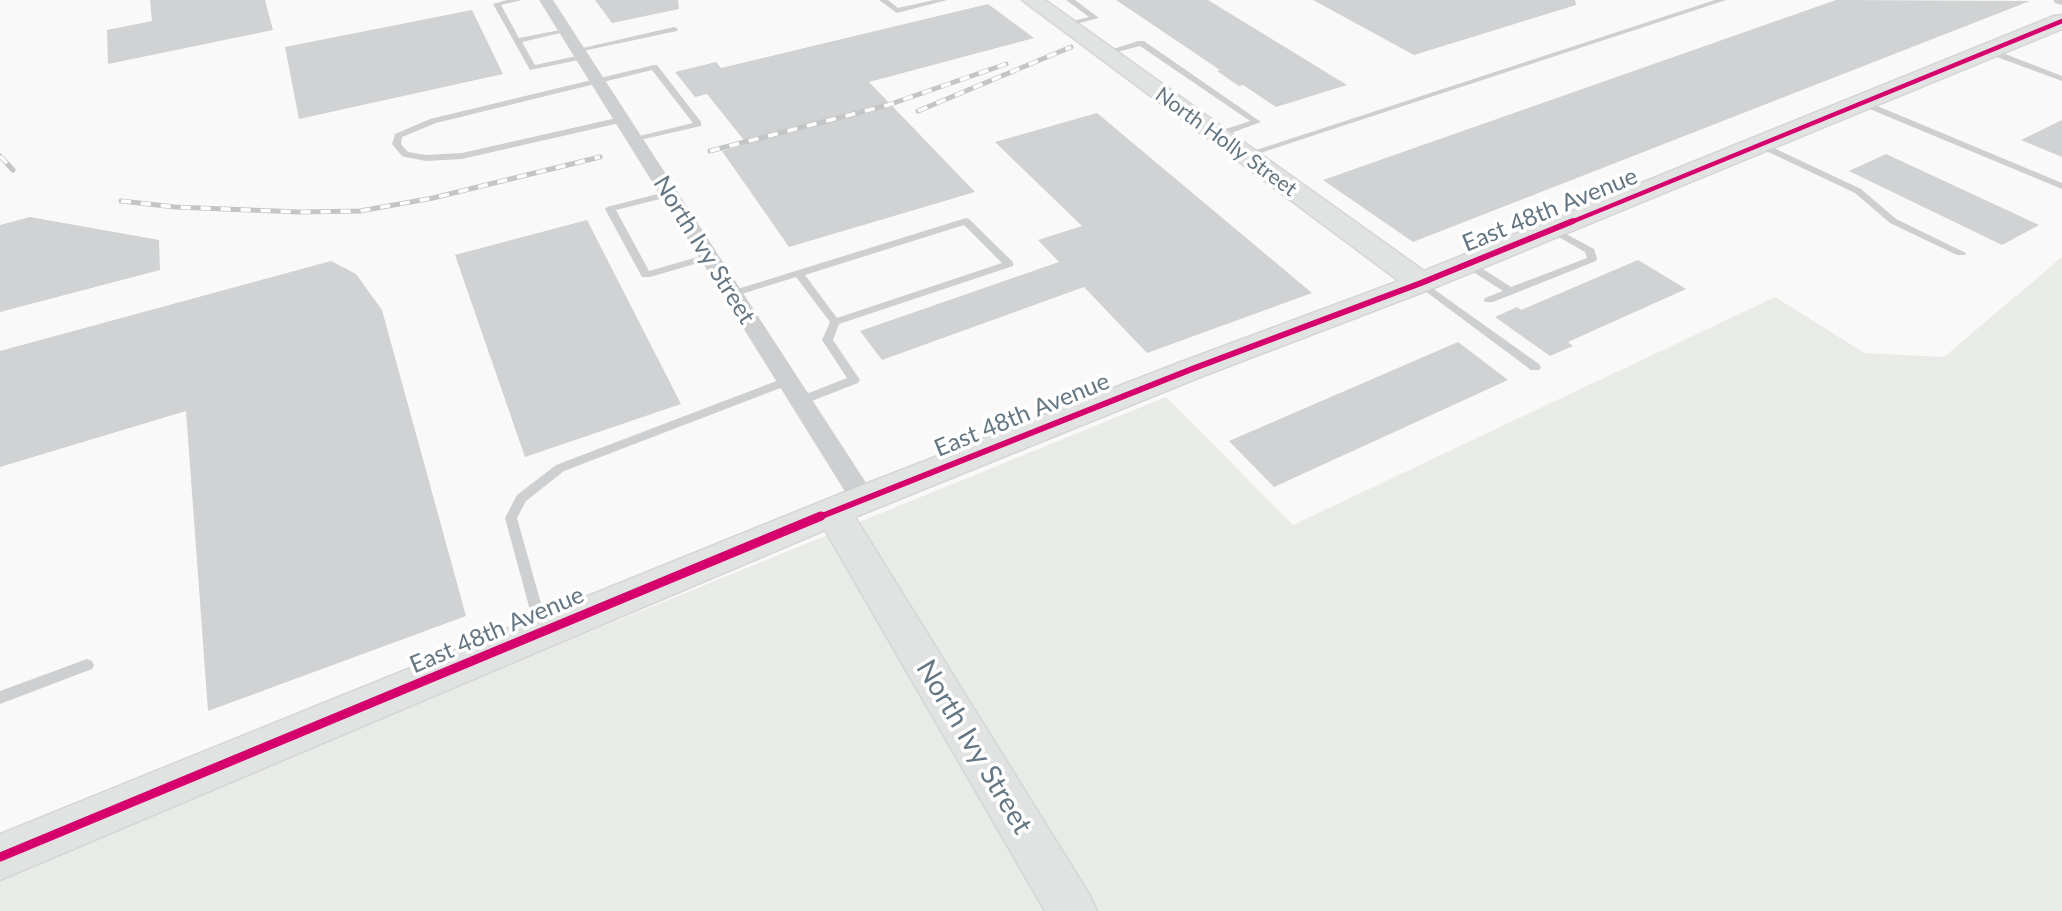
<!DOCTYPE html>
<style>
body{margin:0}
canvas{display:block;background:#f9f9f9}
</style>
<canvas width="2062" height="911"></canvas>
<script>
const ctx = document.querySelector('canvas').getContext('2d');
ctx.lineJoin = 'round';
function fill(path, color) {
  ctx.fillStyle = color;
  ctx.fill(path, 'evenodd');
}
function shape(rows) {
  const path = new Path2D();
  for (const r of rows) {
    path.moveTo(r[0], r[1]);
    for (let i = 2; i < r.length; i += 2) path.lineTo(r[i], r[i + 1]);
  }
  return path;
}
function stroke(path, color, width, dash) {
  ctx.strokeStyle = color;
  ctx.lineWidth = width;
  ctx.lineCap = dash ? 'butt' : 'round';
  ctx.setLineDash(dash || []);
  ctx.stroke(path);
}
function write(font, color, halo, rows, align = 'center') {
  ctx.font = font + ' Lato,sans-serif';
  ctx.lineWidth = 7;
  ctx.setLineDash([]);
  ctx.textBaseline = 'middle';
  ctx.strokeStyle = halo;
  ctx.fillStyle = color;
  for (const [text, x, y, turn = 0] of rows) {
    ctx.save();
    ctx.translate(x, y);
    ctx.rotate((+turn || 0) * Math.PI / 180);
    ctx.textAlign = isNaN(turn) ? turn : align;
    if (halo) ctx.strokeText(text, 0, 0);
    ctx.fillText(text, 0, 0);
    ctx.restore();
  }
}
const green = shape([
 [2062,257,2062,911,0,911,0,880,587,633,1166,397,1293,525,1775,297,1864,353,1944,357]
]);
const building = shape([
 [150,0,265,0,273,30,108,64,107,30,152,21],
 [595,0,678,0,679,9,612,23],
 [1116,0,1208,0,1347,85,1276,107,1243,85,1239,86,1217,71,1220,70],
 [1313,0,1575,0,1576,5,1414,55],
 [1836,0,2030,1,1413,242,1323,180],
 [988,4,1034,38,869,82,975,192,789,247,722,151,747,144,707,94,695,97,675,72,716,62,721,68],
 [472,10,503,74,299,119,285,47],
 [1097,113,1312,293,1147,353,1084,287,882,360,860,331,1059,262,1038,240,1082,226,995,142],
 [2062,120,2062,157,2021,140],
 [1886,154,2039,225,2002,245,1849,171],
 [30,217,159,240,160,270,0,312,0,225],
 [587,220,681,404,525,457,455,255],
 [1638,260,1686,289,1568,342,1573,346,1550,356,1495,317,1517,307,1521,310],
 [331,261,356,274,382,310,466,616,208,711,186,411,0,467,0,351],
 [1458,342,1508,380,1274,487,1229,441]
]);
const lane = shape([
 [507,0,522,0,501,5,519,38,565,29,569,31,522,42,535,65,581,55,585,57,584,59,530,70,493,4,507,0],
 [879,0,888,0,898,8,934,0,947,0,897,13,879,0],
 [1066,0,1075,0,1099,18,1064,27,1064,23,1089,17,1066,0],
 [1715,0,1726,0,1248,157,1241,155,1715,0],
 [674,27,678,29,677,31,578,52,574,50,674,27],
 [1138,41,1144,41,1261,122,1220,137,1214,137,1214,133,1250,121,1140,46,1105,55,1101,53,1138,41],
 [1986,49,1992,49,2062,76,2062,81,1986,53,1986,49],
 [654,65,657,65,701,122,701,126,631,142,631,138,693,123,652,70,436,123,402,137,401,144,408,152,426,155,462,153,621,117,624,118,624,122,462,159,426,161,405,157,402,156,392,144,395,134,430,119,654,65],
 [1863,100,2062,183,2062,189,1860,105,1859,103,1863,100],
 [1761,142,1861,189,1896,219,1966,253,1965,255,1957,255,1890,223,1855,193,1758,147,1758,143,1761,142],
 [669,191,672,192,672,196,616,210,649,271,708,254,713,257,712,259,650,277,642,277,605,209,607,207,669,191],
 [966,218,969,219,1013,262,1013,266,839,324,833,340,860,380,858,383,804,404,796,404,794,401,796,398,847,378,822,340,830,322,796,277,732,297,728,296,727,294,728,292,966,218],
 [964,225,1002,263,837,318,805,275,964,225],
 [1553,227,1594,249,1597,259,1596,261,1493,302,1485,302,1484,300,1485,298,1503,291,1464,266,1464,262,1472,262,1511,287,1587,258,1585,252,1550,232,1548,230,1553,227],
 [1421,280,1539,364,1541,367,1539,370,1531,370,1417,285,1416,283,1421,280],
 [787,377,793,381,791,384,564,471,526,501,517,518,549,632,547,636,542,638,537,636,505,518,517,495,556,465,787,377],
 [87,659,92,661,94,665,92,669,0,704,0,691,87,659]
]);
const street = shape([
 [539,0,553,0,872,492,876,499,872,506,863,508,854,506,539,0],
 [2053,0,2062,0,2062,5,2055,3,2053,0]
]);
const secondary = shape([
 [1022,0,1045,0,1424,271,2054,16,2062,15,2062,29,1431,289,1203,376,855,517,1089,894,1097,911,1045,911,825,530,0,880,0,834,850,490,1181,362,1399,281,1022,0]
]);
const rail = shape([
 [918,111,1071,47],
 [710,151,888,105,1006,64],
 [0,156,13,170],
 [121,201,175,207,299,212,360,211,433,198,600,157]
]);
const cyclewayFar2 = shape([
 [1569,223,2062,21]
]);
const cyclewayFar1 = shape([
 [817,518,1192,369,1421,283,1573,221]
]);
const cycleway = shape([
 [0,857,821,516]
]);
const farStreetnames = [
 ["North Holly Street",1226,142,36]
];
const streetNames = [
 ["East 48th Avenue",1550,210,-22],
 ["North Ivy Street",704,250,58],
 ["East 48th Avenue",1022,415,-22],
 ["East 48th Avenue",497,630,-23]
];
const nearStreetnames = [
 ["North Ivy Street",974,747,59]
];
fill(green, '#e8ebe6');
fill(building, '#d0d2d3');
stroke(secondary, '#d5d6d7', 3);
fill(lane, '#cecfd0');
fill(street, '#cecfd0');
fill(secondary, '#e1e2e2');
stroke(rail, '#c3c5c6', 5);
stroke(rail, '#fff', 3.5, [10]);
stroke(cyclewayFar2, '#d6006c', 4.5);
stroke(cyclewayFar1, '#d6006c', 6);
stroke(cycleway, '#d6006c', 9);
write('21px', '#657683', '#fff', farStreetnames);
write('24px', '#657683', '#fff', streetNames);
write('28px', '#657683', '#fff', nearStreetnames);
</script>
